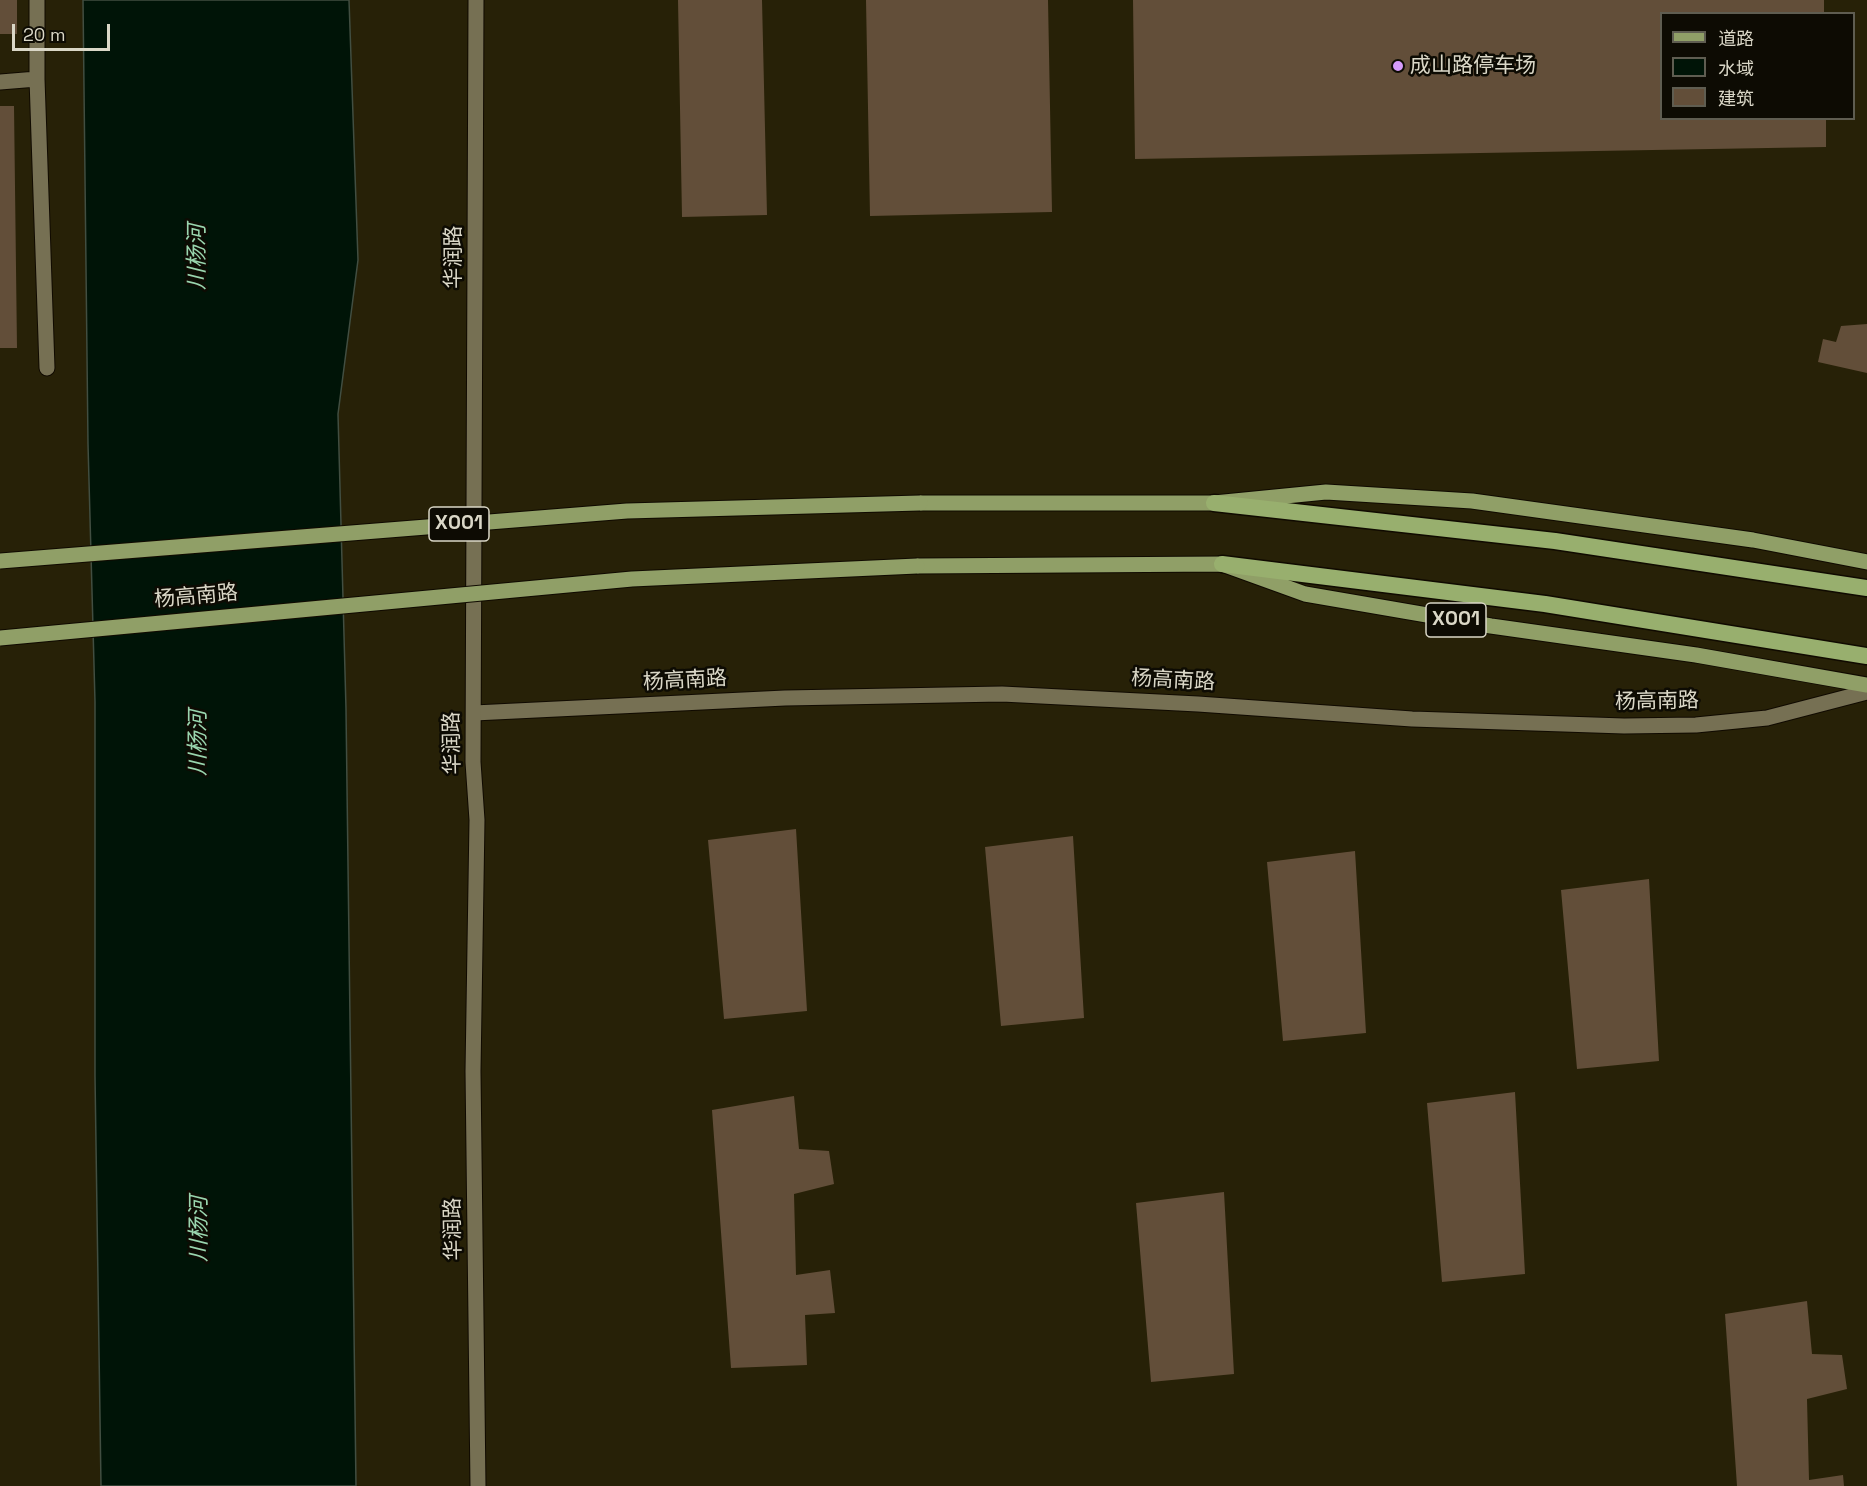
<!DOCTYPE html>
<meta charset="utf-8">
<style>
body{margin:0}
#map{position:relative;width:1867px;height:1486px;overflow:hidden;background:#272107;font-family:"Space Grotesk","Noto Sans SC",sans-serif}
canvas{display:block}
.legend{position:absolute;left:1660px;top:12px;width:195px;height:108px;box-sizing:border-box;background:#0d0b03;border:2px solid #5f5d51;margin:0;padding:8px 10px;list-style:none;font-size:18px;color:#dad7c7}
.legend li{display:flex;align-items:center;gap:12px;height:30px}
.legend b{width:30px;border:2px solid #5f5d51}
.scale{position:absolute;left:12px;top:24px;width:98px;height:27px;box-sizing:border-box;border:3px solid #dad7c7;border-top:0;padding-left:8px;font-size:18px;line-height:21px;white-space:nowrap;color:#dad7c7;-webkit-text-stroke:4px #0d0b03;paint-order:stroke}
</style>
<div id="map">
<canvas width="1867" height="1486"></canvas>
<ul class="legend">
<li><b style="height:8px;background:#909f67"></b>道路</li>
<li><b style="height:16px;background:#001407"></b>水域</li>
<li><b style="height:16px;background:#624e39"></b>建筑</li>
</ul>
<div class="scale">20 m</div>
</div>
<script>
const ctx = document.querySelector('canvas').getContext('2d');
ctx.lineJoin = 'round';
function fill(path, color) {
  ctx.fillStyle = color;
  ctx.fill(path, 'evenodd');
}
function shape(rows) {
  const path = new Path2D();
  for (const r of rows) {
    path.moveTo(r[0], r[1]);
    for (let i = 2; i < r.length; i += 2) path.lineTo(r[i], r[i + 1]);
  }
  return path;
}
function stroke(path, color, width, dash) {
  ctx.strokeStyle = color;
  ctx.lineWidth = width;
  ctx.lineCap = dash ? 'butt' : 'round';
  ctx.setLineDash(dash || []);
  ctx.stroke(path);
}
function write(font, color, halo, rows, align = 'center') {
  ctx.font = font + ' "Space Grotesk","Noto Sans SC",sans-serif';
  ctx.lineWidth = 5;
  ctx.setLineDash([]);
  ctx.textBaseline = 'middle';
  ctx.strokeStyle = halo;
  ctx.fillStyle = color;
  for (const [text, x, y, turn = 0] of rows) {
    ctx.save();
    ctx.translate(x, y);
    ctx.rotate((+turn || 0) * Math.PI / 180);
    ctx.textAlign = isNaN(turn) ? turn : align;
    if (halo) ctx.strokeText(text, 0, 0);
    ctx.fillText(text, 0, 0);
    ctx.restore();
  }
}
const water = shape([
 [83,0,349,0,358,260,338,414,346,709,356,1486,101,1486,95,1076,95,702,88,444,83,0]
]);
const building = shape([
 [0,0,17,0,17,34,0,34],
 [678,0,762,0,767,215,682,217],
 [866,0,1048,0,1052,212,870,216],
 [1133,0,1824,0,1824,14,1662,14,1662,118,1826,118,1826,147,1135,159],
 [0,106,14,106,17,348,0,348],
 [1867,324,1867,373,1818,362,1823,339,1836,342,1841,326],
 [796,829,807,1011,724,1019,708,840],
 [1073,836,1084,1018,1001,1026,985,847],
 [1355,851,1366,1033,1283,1041,1267,862],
 [1649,879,1659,1061,1577,1069,1561,890],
 [1515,1092,1525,1274,1442,1282,1427,1103],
 [794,1096,799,1149,829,1151,834,1184,794,1194,796,1275,830,1270,835,1313,805,1315,807,1365,731,1368,712,1110],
 [1224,1192,1234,1374,1151,1382,1136,1203],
 [1807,1301,1812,1354,1842,1355,1847,1389,1807,1399,1809,1480,1843,1475,1844,1486,1737,1486,1725,1314]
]);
const service = shape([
 [37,0,37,79,47,368],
 [0,82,37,79],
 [474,713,785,698,1002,694,1198,704,1412,719,1624,726,1696,725,1767,718,1867,692]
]);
const minor = shape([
 [476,0,473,762,477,820,473,1071,478,1486]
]);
const primary = shape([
 [920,503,1214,503,1326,492,1472,501,1753,540,1867,562],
 [917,566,1222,564,1305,594,1491,626,1696,655,1867,685]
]);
const trunk = shape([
 [1214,503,1555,541,1867,588],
 [1222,564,1545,604,1867,656]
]);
const primaryBridge = shape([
 [0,561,627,511,920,503],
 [0,638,632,579,917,566]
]);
const markers = [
 [1398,66,6,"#d69bfa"]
];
const shields = [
 [459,524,60],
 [1456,620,60]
];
const shieldNames = [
 ["X001",459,524],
 ["X001",1456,620]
];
const poiNames = [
 ["成山路停车场",1410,66]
];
const streetNames = [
 ["华润路",454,257,-90],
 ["杨高南路",196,597,-5],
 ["杨高南路",685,681,-3],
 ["杨高南路",1173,681,3],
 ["杨高南路",1657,702,-1],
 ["华润路",453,743,-91],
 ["华润路",454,1229,-91]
];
const waterNames = [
 ["川杨河",198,257,-90],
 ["川杨河",199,743,-90],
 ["川杨河",200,1229,-90]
];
fill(water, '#001407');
stroke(water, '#414e41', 1.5);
fill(building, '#624e39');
stroke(service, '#100a00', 17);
stroke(minor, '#100a00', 17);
stroke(primary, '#100a00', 17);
stroke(trunk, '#100a00', 19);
stroke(service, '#767053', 15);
stroke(minor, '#767053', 15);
stroke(primary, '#909f67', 15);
stroke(trunk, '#98af6e', 16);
stroke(primaryBridge, '#100a00', 17, []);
stroke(primaryBridge, '#909f67', 15);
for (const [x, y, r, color] of markers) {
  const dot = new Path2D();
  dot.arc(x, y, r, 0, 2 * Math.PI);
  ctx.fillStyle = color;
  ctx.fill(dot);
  stroke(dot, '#0d0b03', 2);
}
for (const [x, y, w] of shields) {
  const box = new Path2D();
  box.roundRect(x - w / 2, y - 17, w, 34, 4.5);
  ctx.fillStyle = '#0d0b03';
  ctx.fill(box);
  stroke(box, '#dad7c7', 1.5);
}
write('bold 20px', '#dad7c7', null, shieldNames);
write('21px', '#dad7c7', '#0d0b03', poiNames, 'left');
write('21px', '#dad7c7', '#0d0b03', streetNames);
write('italic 22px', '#99d5ae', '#0d0b03', waterNames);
</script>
